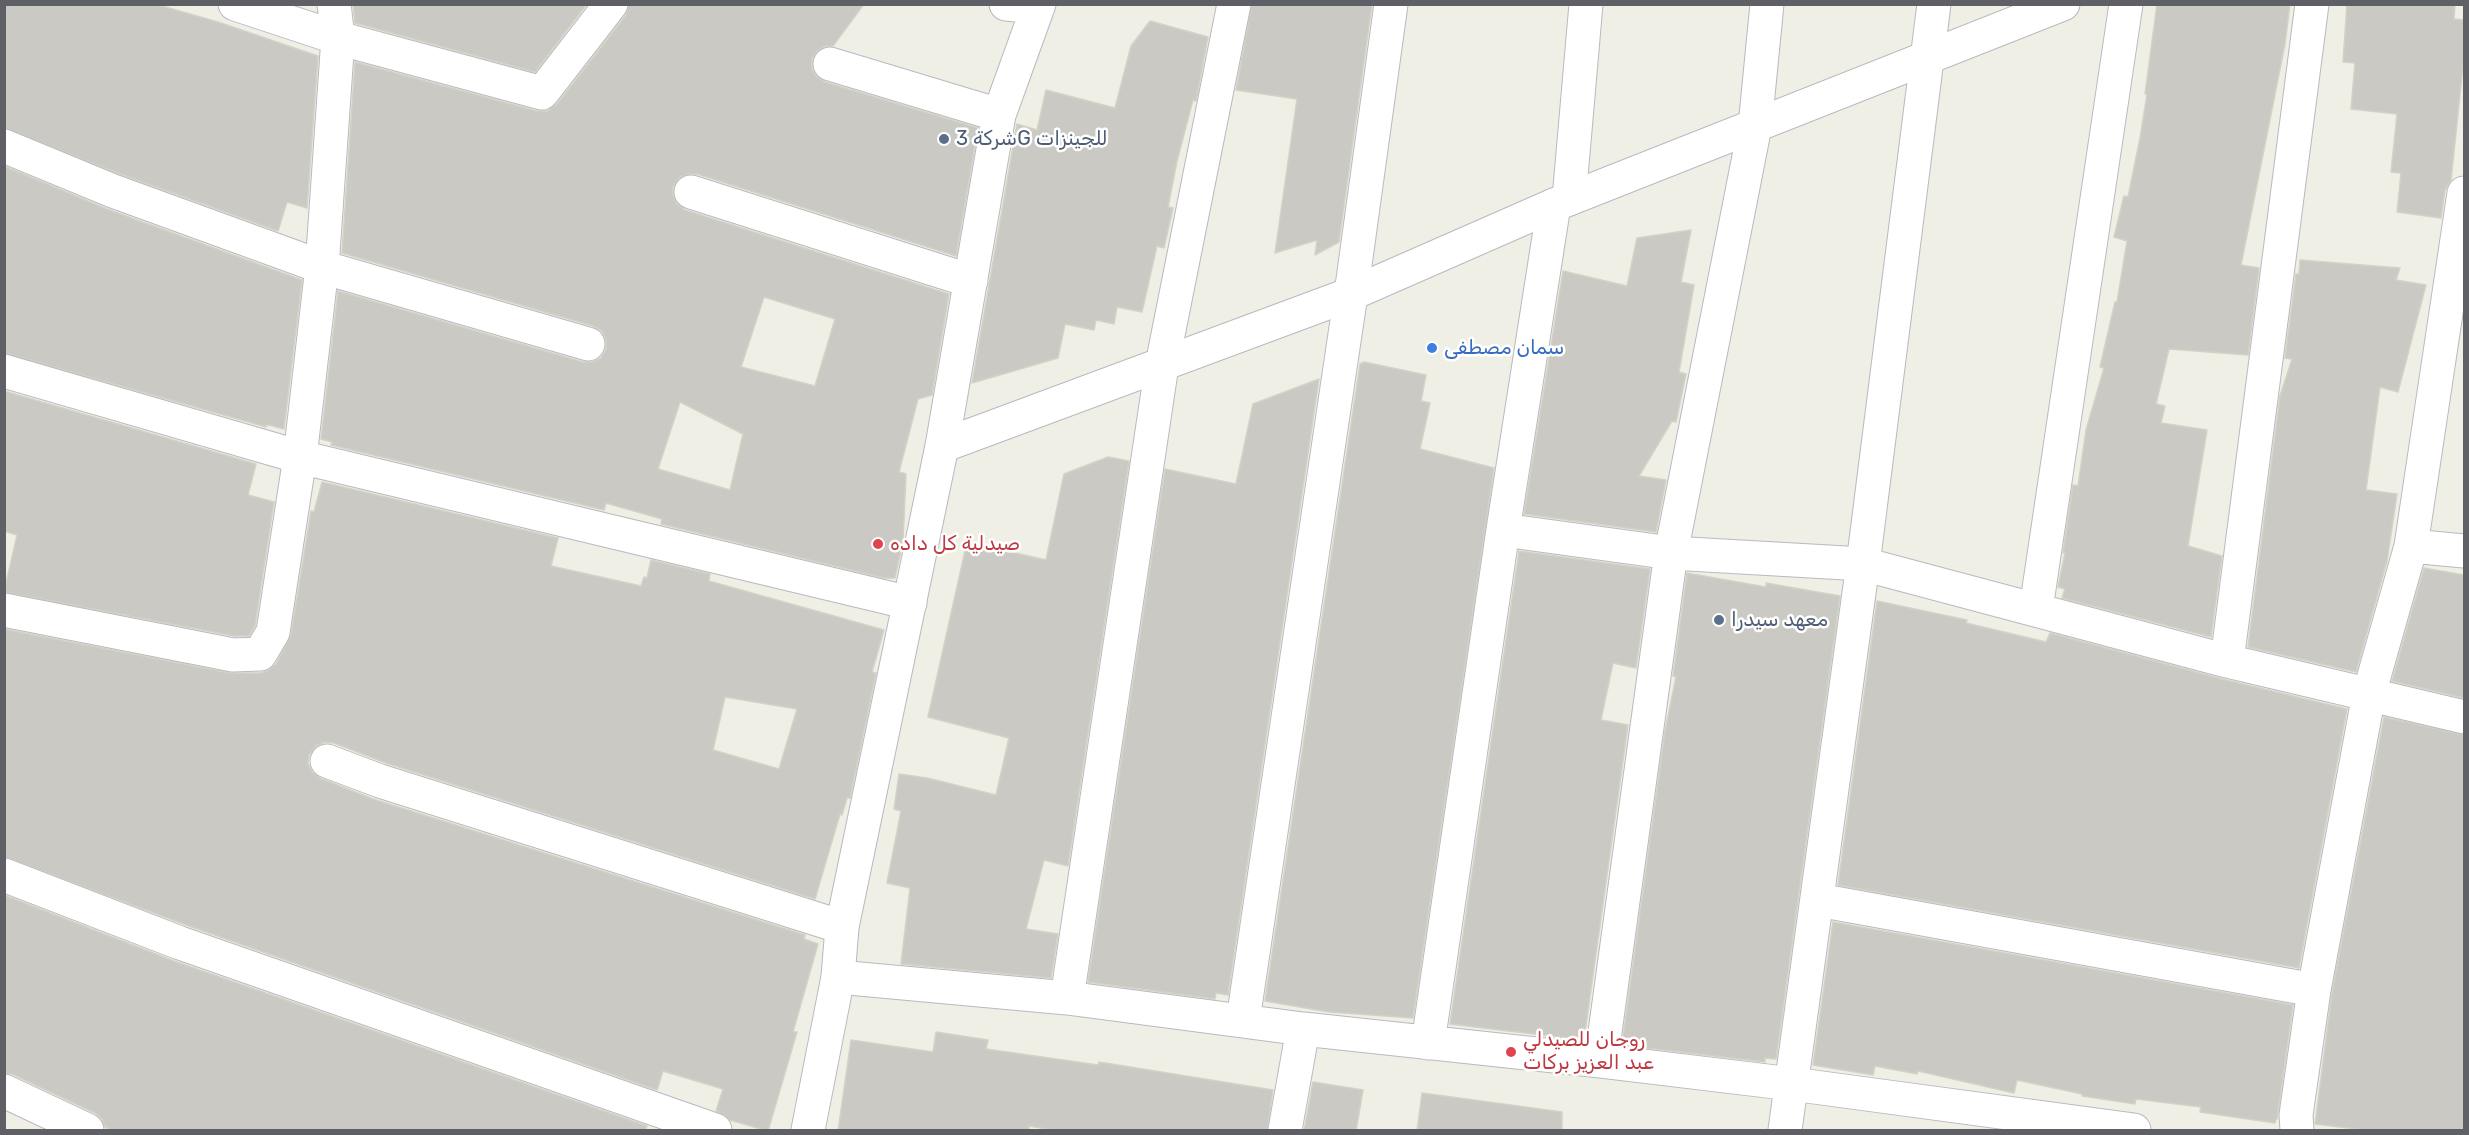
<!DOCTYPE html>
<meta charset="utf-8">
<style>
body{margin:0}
#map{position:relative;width:2469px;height:1135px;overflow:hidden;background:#efefe6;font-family:Rubik,sans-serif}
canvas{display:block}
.frame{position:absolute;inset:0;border:6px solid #5e6066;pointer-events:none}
</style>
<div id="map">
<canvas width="2469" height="1135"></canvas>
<div class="frame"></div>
</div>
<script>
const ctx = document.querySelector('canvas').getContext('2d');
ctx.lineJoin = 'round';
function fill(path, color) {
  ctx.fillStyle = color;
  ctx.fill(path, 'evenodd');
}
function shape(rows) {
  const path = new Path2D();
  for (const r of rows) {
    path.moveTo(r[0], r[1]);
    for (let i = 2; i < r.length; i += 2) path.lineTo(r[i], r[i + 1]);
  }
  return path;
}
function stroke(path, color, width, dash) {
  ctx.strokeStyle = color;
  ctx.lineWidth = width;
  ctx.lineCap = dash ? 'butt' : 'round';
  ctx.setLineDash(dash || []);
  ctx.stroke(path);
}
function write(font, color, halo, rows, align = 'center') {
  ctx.font = font + ' Rubik,"Noto Naskh Arabic",sans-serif';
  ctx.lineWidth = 5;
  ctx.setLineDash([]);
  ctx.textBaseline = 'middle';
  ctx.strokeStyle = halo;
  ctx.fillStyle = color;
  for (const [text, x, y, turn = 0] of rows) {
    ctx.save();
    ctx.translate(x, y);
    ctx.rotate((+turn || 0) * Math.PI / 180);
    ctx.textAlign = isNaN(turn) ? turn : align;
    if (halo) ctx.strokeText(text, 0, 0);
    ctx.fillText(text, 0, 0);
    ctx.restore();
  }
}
const building = shape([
 [4,4,155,4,218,22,318,56,307,208,287,202,278,231,120,174,4,128,4,4],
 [353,4,587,4,535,72,355,23,353,4],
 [629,4,864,4,833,46,825,46,817,51,812,59,812,69,816,76,825,82,978,128,956,256,697,174,688,174,679,178,673,187,673,195,677,204,685,210,949,294,932,395,918,399,899,472,906,474,903,541,895,578,884,578,661,524,662,519,606,503,604,510,331,445,332,442,321,439,338,291,583,362,592,362,601,358,606,349,606,340,602,331,593,326,342,253,355,62,537,111,547,111,557,104,626,15,629,4],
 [764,297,835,319,815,386,741,367,764,297],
 [680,402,743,434,730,490,658,469,680,402],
 [1252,4,1372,4,1339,242,1315,255,1317,240,1275,253,1297,99,1236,90,1252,4],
 [2157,4,2290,4,2285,44,2241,265,2259,268,2248,355,2169,349,2156,404,2165,406,2161,423,2207,430,2188,546,2222,556,2211,637,2062,598,2065,589,2058,587,2065,553,2063,553,2073,485,2078,486,2086,430,2104,368,2100,367,2115,302,2117,302,2127,241,2114,237,2124,196,2128,197,2140,138,2147,94,2145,94,2157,4],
 [2347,4,2455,4,2454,19,2464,20,2464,57,2451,180,2445,190,2441,218,2397,212,2401,173,2391,172,2397,114,2351,109,2355,63,2343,62,2347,4],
 [1150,21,1208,37,1196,101,1193,100,1177,161,1168,207,1173,208,1164,248,1157,246,1142,312,1117,307,1114,324,1096,320,1094,330,1065,324,1058,358,972,383,1017,124,1037,130,1046,90,1115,108,1131,46,1150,21],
 [4,166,107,209,302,280,284,429,266,424,266,427,4,353,4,166],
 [1691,230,1681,282,1694,285,1679,372,1686,374,1676,422,1672,421,1639,476,1666,480,1656,532,1524,514,1563,271,1627,286,1637,238,1691,230],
 [2300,260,2400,268,2396,280,2426,285,2398,392,2380,387,2366,490,2397,494,2387,561,2356,672,2248,647,2280,396,2292,359,2285,358,2296,274,2299,274,2300,260],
 [1364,362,1426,375,1421,401,1430,403,1420,449,1494,468,1413,1018,1329,1012,1265,1001,1360,364,1364,362],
 [1319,379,1228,995,1216,993,1215,999,1088,982,1165,469,1236,484,1253,404,1319,379],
 [4,391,256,464,248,495,274,502,255,626,249,636,234,636,4,592,17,535,4,531,4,391],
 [1108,457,1129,461,1068,866,1044,860,1026,929,1058,934,1051,978,901,964,910,888,887,883,901,811,894,809,899,774,927,778,996,795,1009,738,928,717,967,542,1046,560,1064,474,1108,457],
 [322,482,558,538,551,566,641,586,644,577,647,578,651,560,710,574,709,581,884,630,872,672,876,673,850,798,847,798,842,815,840,814,815,899,386,763,334,743,325,742,316,746,309,755,308,763,312,772,320,778,373,799,805,935,804,939,818,944,793,1032,797,1032,768,1131,730,1120,716,1111,723,1089,663,1071,657,1090,186,925,4,857,4,629,230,673,261,673,269,670,276,664,291,635,311,511,314,512,322,482],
 [725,697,797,709,779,769,713,750,725,697],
 [1519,551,1650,569,1636,668,1613,663,1601,720,1628,725,1584,1040,1450,1024,1519,551],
 [2424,568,2464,575,2464,698,2392,681,2424,568],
 [1687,573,1766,587,1766,583,1840,596,1776,1059,1765,1058,1765,1062,1622,1045,1665,731,1676,677,1673,676,1687,573],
 [1877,601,1967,620,1966,623,2046,642,2050,633,2222,679,2347,709,2299,968,1838,885,1877,601],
 [2384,717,2464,735,2464,1131,2372,1131,2315,1124,2332,993,2384,717],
 [4,895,174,961,647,1126,645,1131,114,1131,105,1127,102,1119,95,1113,12,1074,4,1073,4,895],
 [1833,922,2293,1005,2277,1119,2276,1119,2275,1123,2200,1112,2201,1107,2136,1099,2135,1104,2082,1096,2082,1094,2017,1080,2014,1093,1918,1071,1917,1074,1875,1066,1873,1075,1813,1065,1833,922],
 [936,1032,988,1040,986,1049,1098,1065,1099,1062,1273,1090,1267,1131,1059,1131,1029,1126,1029,1131,838,1131,851,1040,933,1052,936,1032],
 [1313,1082,1363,1090,1356,1131,1304,1131,1313,1082],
 [1422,1093,1562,1112,1562,1131,1417,1131,1422,1093]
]);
const street = shape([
 [235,4,338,38,542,93,611,4],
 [1006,4,1038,7],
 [830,64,999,115],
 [4,146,113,191,322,267,588,344],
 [691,192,971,281],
 [1569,199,1586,4],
 [4,371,300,457,910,603],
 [942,446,999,115,1039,4],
 [1503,530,1671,553,1863,564,2227,661,2464,717],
 [2411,546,2464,551],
 [2036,609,2126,4],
 [4,610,233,655,260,654,273,632,300,457,322,267,338,38,334,4],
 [2227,661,2312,4],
 [327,761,380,781,842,927],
 [4,875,180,943,715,1130],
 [1818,900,2314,990],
 [838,977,1067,998,1303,1029,1601,1061,1792,1084,2134,1130],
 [1067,998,1162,365,1234,4],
 [1243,1020,1351,294,1391,4],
 [1428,1043,1503,530,1554,205],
 [1601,1061,1671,553,1755,126,1767,4],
 [4,1091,87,1130],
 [1285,1130,1303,1029],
 [1785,1130,1863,564,1934,4],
 [2297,1130,2296,1115,2314,990,2369,694,2411,546,2464,193]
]);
const secondary = shape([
 [808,1130,838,977,842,927,942,446,1351,294,1554,205,2063,4]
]);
const markers = [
 [944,139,6,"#5c6f8a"],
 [1432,348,6,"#3f7fe0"],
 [878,544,6,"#e0444e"],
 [1719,620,6,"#5c6f8a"],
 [1511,1052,6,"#e0444e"]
];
const serviceNames = [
 ["شركة 3G للجينزات",956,139],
 ["معهد سيدرا",1731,620]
];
const shopNames = [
 ["سمان مصطفى",1444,348]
];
const healthNames = [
 ["صيدلية كل داده",890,544],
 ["روجان للصيدلي",1523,1040],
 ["عبد العزيز بركات",1523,1063]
];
fill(building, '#cbc9c4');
stroke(building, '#d4d2c5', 1.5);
stroke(street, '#b8babf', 35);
stroke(secondary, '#b8b9bf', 35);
stroke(street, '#fff', 33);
stroke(secondary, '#fff', 33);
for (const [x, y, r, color] of markers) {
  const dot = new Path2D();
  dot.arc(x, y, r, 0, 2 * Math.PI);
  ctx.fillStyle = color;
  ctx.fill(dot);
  stroke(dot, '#fff', 2);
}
write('20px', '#4e5e75', '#fff', serviceNames, 'left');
write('20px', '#366cbe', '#fff', shopNames, 'left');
write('20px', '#be3a42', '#fff', healthNames, 'left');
</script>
